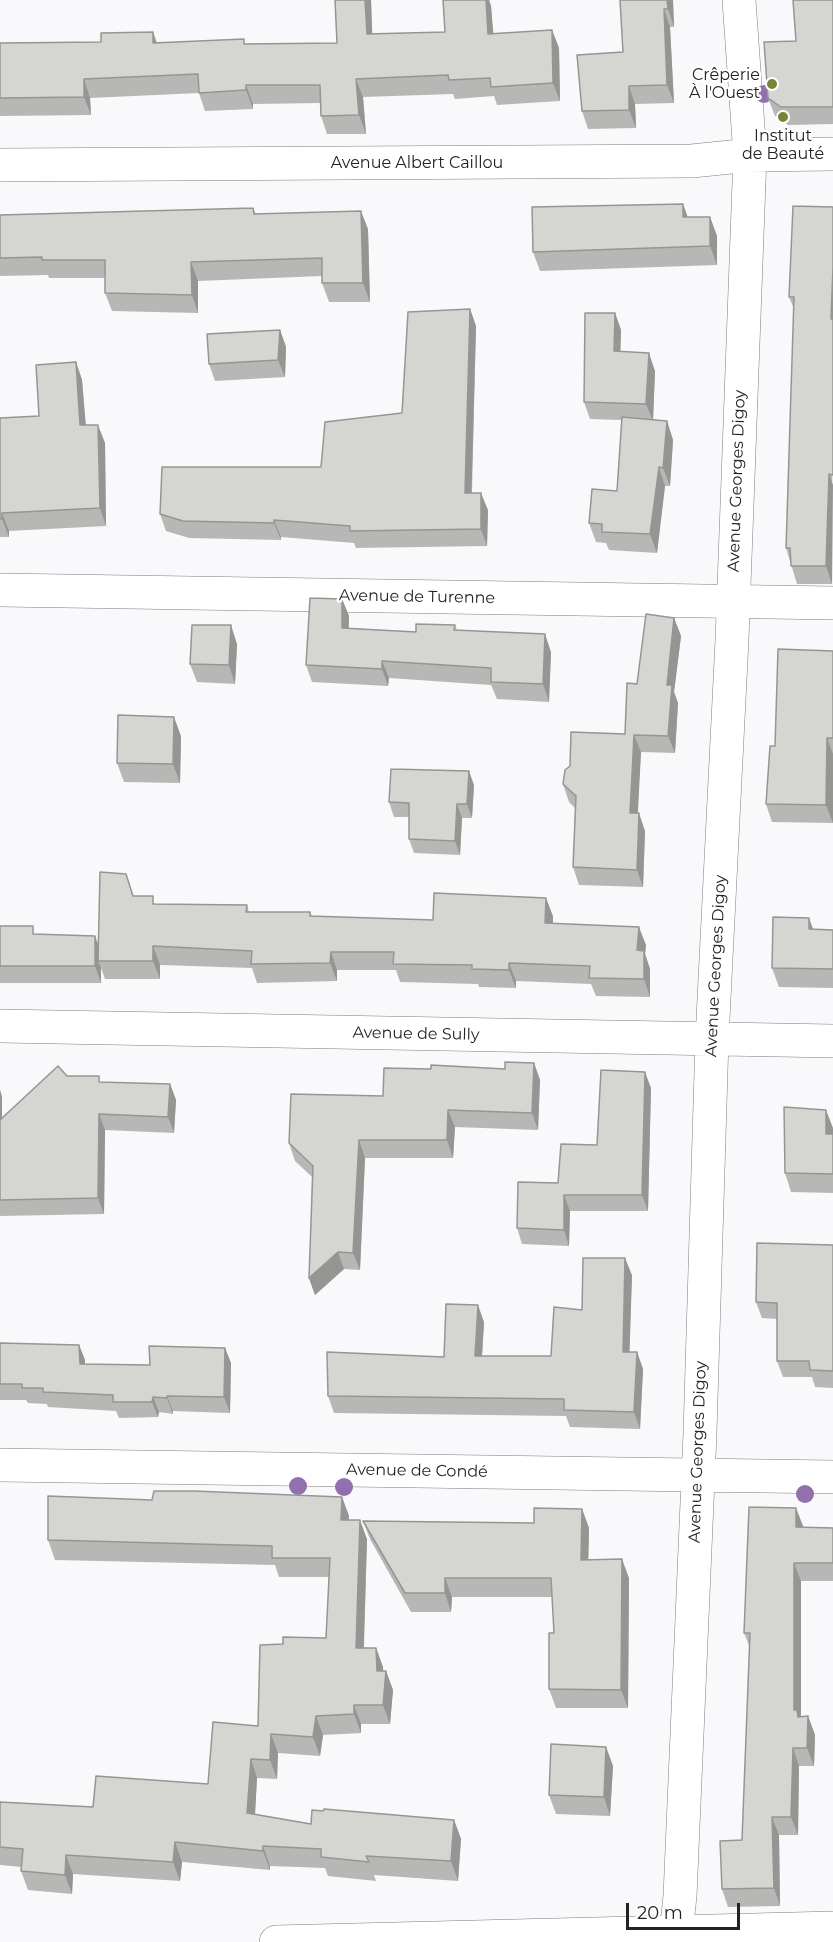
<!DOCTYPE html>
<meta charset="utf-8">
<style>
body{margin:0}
#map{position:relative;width:833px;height:1942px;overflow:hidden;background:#f9f8fb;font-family:Montserrat,sans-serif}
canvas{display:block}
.scale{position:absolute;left:626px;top:1903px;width:114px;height:27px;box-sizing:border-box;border:3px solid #232324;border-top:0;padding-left:8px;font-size:18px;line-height:21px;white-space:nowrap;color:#232324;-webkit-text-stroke:4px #fff;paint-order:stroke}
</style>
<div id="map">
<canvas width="833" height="1942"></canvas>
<div class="scale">20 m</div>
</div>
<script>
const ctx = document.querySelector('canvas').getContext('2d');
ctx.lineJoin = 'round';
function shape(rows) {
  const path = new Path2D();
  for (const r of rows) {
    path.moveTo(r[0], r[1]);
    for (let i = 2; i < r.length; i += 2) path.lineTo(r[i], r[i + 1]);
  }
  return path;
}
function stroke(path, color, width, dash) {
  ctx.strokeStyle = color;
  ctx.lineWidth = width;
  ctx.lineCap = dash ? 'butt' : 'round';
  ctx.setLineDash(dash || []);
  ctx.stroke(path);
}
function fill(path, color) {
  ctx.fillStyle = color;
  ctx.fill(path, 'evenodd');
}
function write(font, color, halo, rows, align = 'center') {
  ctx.font = font + ' Montserrat,sans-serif';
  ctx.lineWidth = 4.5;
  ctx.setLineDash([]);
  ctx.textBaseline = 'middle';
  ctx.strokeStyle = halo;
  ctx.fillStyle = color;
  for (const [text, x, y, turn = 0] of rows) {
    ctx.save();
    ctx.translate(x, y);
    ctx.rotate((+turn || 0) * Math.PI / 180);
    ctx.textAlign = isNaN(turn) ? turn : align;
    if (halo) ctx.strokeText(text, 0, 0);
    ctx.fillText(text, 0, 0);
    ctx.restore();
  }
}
const minor = shape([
 [0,165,692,161,750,155,833,154],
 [0,590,833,603],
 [0,1026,833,1041],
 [0,1465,833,1477],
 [276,1942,833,1928],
 [675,1942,680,1896,700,1433,712,1039,732,640,750,155,739,0]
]);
const trees = [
 [764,94],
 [298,1486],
 [344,1487],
 [805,1494]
];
const wall = shape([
 [335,0,371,0,372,34,445,32,443,0,489,0,491,6,493,34,552,30,559,48,560,101,497,105,494,96,455,99,453,94,363,97,366,134,327,134,321,116,320,103,253,104,253,109,205,111,199,93,90,98,91,115,0,116,0,43,101,42,153,32,157,43,246,44,337,43],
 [673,0,674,27,670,27,674,103,635,104,636,128,588,129,582,111,623,52],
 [833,0,833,124,788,125,775,116,768,98,796,41],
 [833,207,832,584,797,584,786,548,794,309,789,297],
 [253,208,256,214,368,229,370,302,329,302,322,283,322,276,198,281,198,313,112,311,105,293,105,278,49,278,48,275,0,276,0,215],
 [688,217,710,217,717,236,717,265,540,271,533,252],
 [470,309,476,326,472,493,488,510,487,546,356,548,354,543,281,537,281,540,189,538,166,531,160,514,321,467,402,413],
 [615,313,621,330,620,351,655,371,653,420,667,421,673,440,670,486,665,486,657,553,609,550,606,543,596,542,589,523,617,491,622,420,590,419,584,402],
 [280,330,286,347,285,377,215,381,209,364],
 [76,362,82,380,86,425,105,443,106,526,9,531,9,537,0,537,0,418,39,416],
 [342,599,349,616,349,628,416,632,455,625,457,630,551,652,549,702,497,699,491,685,389,678,388,686,312,682,306,665],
 [674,618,681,636,674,692,678,703,675,753,641,752,637,813,645,831,643,887,579,885,573,867,575,808,569,802,563,784,625,734],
 [237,644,235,684,197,682,190,664],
 [833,651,833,823,772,822,766,804,775,746],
 [181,736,180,783,124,782,117,763],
 [474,785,472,818,462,818,460,855,414,853,409,839,409,817,394,817,389,802],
 [134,896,156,904,247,905,249,912,310,912,312,916,433,920,553,916,553,923,646,945,645,954,650,969,650,997,596,996,591,984,516,981,516,988,479,987,478,984,400,982,396,970,337,970,337,981,257,983,252,968,160,965,160,979,105,979,101,968,101,983,0,983,0,926,36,934,95,936,99,946],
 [813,929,833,930,833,988,779,987,772,968],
 [534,1063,540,1080,538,1130,455,1127,453,1158,365,1158,360,1270,344,1269,315,1295,309,1278,312,1177,295,1161,289,1143,383,1096,431,1069,505,1069],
 [67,1076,101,1082,170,1084,176,1100,174,1133,105,1130,104,1214,0,1216,0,1090,2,1097,2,1118],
 [651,1088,648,1211,570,1211,569,1246,522,1244,517,1228,558,1183,597,1145],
 [833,1128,833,1193,791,1192,785,1173],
 [833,1245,833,1388,815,1387,812,1377,783,1377,777,1361,777,1319,762,1318,756,1302],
 [632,1275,629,1352,637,1352,643,1369,640,1429,570,1427,566,1416,334,1413,328,1396,444,1357,484,1322,482,1356,551,1356,582,1310],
 [0,1343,79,1345,85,1360,85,1364,150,1365,225,1348,231,1363,230,1413,173,1411,173,1414,159,1412,158,1417,119,1418,116,1411,48,1407,47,1404,28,1403,26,1400,0,1400],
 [342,1497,349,1516,348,1520,367,1539,364,1648,376,1648,383,1667,383,1671,386,1671,393,1690,390,1724,361,1724,361,1733,323,1735,320,1756,278,1753,277,1779,257,1778,255,1814,311,1824,454,1820,461,1839,458,1881,374,1875,376,1881,328,1876,325,1868,270,1866,270,1870,182,1862,180,1881,73,1874,72,1894,28,1890,21,1871,22,1867,0,1865,0,1802,93,1807,208,1784,258,1726,283,1644,326,1638,329,1577,279,1577,275,1565,55,1560,48,1540,152,1500],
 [796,1508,803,1527,833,1528,833,1581,801,1581,801,1717,808,1716,815,1735,814,1766,799,1766,798,1835,779,1835,780,1906,728,1907,722,1889,742,1840,750,1648,744,1633],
 [582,1509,589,1528,588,1560,629,1578,628,1708,556,1708,549,1689,554,1633,552,1597,452,1597,451,1612,411,1612,370,1539,363,1521,534,1523],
 [606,1747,613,1766,610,1816,556,1814,549,1795]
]);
const shadedWall = shape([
 [365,0,371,0,373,52,367,34],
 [486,0,489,0,491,6,495,53,488,34],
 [667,0,673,0,674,27,668,9],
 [664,9,670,27,674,103,667,85],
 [552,30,559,48,560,101,553,83],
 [153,32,159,50,153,43],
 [84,79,90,98,91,115,84,97],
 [356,79,363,97,366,134,359,115],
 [246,85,253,104,253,109,246,90],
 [629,86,635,104,636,128,629,110],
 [683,204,690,223,683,217],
 [361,211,368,229,370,302,363,283],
 [710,217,717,236,717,265,710,246],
 [191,262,198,281,198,313,192,295],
 [833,268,833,324,831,319],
 [470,309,476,326,471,510,465,493],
 [615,313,621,330,620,368,614,351],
 [280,330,286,347,285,377,278,360],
 [649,353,655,371,653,421,646,404],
 [76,362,82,380,87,443,80,425],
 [667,421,673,440,670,486,663,468],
 [98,425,105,443,106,526,100,508],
 [659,467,665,486,657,553,650,534],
 [829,474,833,485,832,584,826,566],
 [481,493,488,510,487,546,481,529],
 [2,513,9,531,9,537,2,519],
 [274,520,281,537,281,540,274,523],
 [342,599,349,616,348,645,342,628],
 [674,618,681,636,674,692,678,703,675,753,668,736,667,685],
 [231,625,237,644,235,684,229,665],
 [545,634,551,652,549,702,543,684],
 [382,661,389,678,388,686,382,669],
 [174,717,181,736,180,783,173,764],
 [634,735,641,752,637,831,630,813],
 [827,738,833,754,833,823,826,805],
 [469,771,474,785,472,818,467,804],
 [457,804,462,818,460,855,455,841],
 [639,813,645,831,643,887,637,870],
 [546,898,553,916,552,941,545,923],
 [809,918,816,937,809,929],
 [639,927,646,945,645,954,650,969,650,997,644,979,637,950],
 [95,936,101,953,98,961,101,968,101,983,95,966],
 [153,946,160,965,160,979,153,961],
 [331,952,337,970,337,981,330,963],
 [509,963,516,981,516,988,509,970],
 [534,1063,540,1080,538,1130,532,1113],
 [645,1072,651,1088,648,1211,642,1195],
 [170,1084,176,1100,174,1133,168,1117],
 [0,1090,2,1097,2,1139,0,1133],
 [448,1110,455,1127,453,1158,447,1140],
 [826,1110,833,1128,833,1152,826,1134],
 [99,1114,105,1130,104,1214,98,1198],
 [359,1140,365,1158,360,1270,353,1253],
 [564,1195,570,1211,569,1246,564,1230],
 [338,1252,344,1269,315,1295,309,1278],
 [625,1258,632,1275,629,1369,623,1352],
 [478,1305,484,1322,481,1373,475,1356],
 [79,1345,85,1360,85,1380,80,1364],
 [225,1348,231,1363,230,1413,224,1397],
 [637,1352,643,1369,640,1429,634,1412],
 [167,1396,173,1411,173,1414,167,1398],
 [153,1397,159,1412,158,1417,152,1402],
 [342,1497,349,1516,348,1539,341,1520],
 [796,1508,803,1526,802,1546,796,1527],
 [582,1509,589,1528,588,1579,581,1560],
 [360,1520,367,1539,363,1667,356,1648],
 [622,1559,629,1578,628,1708,621,1690],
 [794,1563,801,1581,801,1720,794,1710],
 [445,1578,452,1597,451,1612,445,1593],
 [376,1648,383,1667,384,1690,377,1671],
 [386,1671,393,1690,390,1724,383,1705],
 [354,1705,361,1724,361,1733,354,1714],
 [316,1716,323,1735,320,1756,313,1737],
 [808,1716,815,1735,814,1766,807,1748],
 [271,1734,278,1753,277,1779,270,1760],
 [606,1747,613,1766,610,1816,604,1797],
 [793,1748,799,1766,798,1835,791,1817],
 [251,1759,257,1778,254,1832,247,1813],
 [772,1817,779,1835,780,1906,774,1888],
 [454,1820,461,1839,458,1881,451,1861],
 [175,1842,182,1862,180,1881,173,1862],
 [263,1846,270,1866,270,1870,263,1851],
 [66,1855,73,1874,72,1894,65,1875]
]);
const building = shape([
 [335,0,365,0,367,34,445,32,443,0,486,0,488,34,552,30,553,83,491,87,490,78,449,80,448,75,356,79,359,115,321,116,320,85,246,85,246,90,199,93,198,74,84,79,84,97,0,98,0,43,101,42,101,33,153,32,153,43,244,39,244,44,337,43,335,0],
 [620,0,667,0,668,9,664,9,667,85,629,86,629,110,582,111,577,55,623,52,620,0],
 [793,0,833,0,833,107,781,107,768,98,764,42,796,41,793,0],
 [683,204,683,217,710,217,710,246,533,252,532,207,683,204],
 [793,206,833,207,833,268,831,319,833,319,833,475,829,474,826,566,791,566,790,548,786,548,794,297,789,297,793,206],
 [253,208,254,214,361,211,363,283,322,283,322,258,191,262,192,295,105,293,105,260,42,260,42,257,0,258,0,215,253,208],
 [470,309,465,493,481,493,481,529,350,531,350,526,274,520,274,523,183,521,160,514,162,467,321,467,325,422,402,413,408,312,470,309],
 [585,313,615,313,614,351,649,353,646,404,584,402,585,313],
 [280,330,278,360,209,364,207,334,280,330],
 [76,362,80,425,98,425,100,508,2,513,2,519,0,519,0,418,39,416,36,365,76,362],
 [622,417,667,421,663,468,659,467,650,534,602,532,602,524,589,523,592,489,617,491,622,417],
 [310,598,342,599,342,628,416,632,416,624,455,625,454,630,545,634,543,684,491,682,491,668,382,661,382,669,306,665,310,598],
 [646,614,674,618,667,685,672,685,668,736,634,735,630,813,639,813,637,870,573,867,576,796,563,784,565,770,570,766,571,732,625,734,627,683,637,684,646,614],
 [192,625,231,625,229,665,190,664,192,625],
 [778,649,833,651,833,738,827,738,826,805,766,804,770,746,775,746,778,649],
 [118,715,174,717,173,764,117,763,118,715],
 [391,769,469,771,467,804,457,804,455,841,409,839,409,803,389,802,391,769],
 [100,872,126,874,133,896,153,896,153,904,247,905,246,912,310,912,310,916,433,920,434,893,546,898,545,923,639,927,637,950,644,951,644,979,589,978,590,966,509,963,509,970,472,969,472,965,393,964,394,952,331,952,330,963,251,964,252,951,153,946,153,961,98,961,100,872],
 [773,917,809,918,809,929,833,930,833,969,772,968,773,917],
 [0,926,33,926,33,934,95,936,95,966,0,966,0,926],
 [505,1062,534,1063,532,1113,448,1110,447,1140,359,1140,353,1253,338,1252,309,1278,313,1166,289,1143,291,1094,383,1096,384,1068,431,1069,431,1065,505,1069,505,1062],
 [58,1066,67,1076,99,1076,99,1082,170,1084,168,1117,99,1114,98,1198,0,1200,0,1120,58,1066],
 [601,1070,645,1072,642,1195,564,1195,564,1230,517,1228,518,1182,558,1183,561,1144,597,1145,601,1070],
 [784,1107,826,1110,826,1134,833,1134,833,1174,785,1173,784,1107],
 [757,1243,833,1245,833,1371,810,1370,809,1361,777,1361,777,1303,756,1302,757,1243],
 [583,1258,625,1258,623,1352,637,1352,634,1412,564,1410,564,1399,328,1396,327,1352,444,1357,446,1304,478,1305,475,1356,551,1356,554,1307,582,1310,583,1258],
 [0,1343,79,1345,80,1364,150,1365,149,1346,225,1348,224,1397,167,1396,167,1398,153,1397,152,1402,113,1402,113,1395,43,1392,43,1388,22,1388,22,1384,0,1384,0,1343],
 [154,1491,194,1491,342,1497,341,1520,360,1520,356,1648,376,1648,377,1671,386,1671,383,1705,354,1705,354,1714,316,1716,313,1737,271,1734,270,1760,251,1759,247,1813,311,1824,312,1810,323,1811,324,1809,454,1820,451,1861,366,1856,369,1862,321,1857,321,1849,263,1846,263,1851,175,1842,173,1862,66,1855,65,1875,21,1871,23,1849,0,1847,0,1802,93,1807,96,1776,208,1784,213,1722,258,1726,260,1645,283,1644,283,1637,326,1638,330,1558,272,1558,272,1546,48,1540,48,1496,152,1500,154,1491],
 [749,1507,796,1508,796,1527,833,1528,833,1563,794,1563,794,1710,797,1710,798,1717,808,1716,807,1748,793,1748,791,1817,772,1817,774,1888,722,1889,720,1841,742,1840,750,1633,744,1633,749,1507],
 [534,1508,582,1509,581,1560,622,1559,621,1690,549,1689,549,1633,554,1633,551,1578,445,1578,445,1593,405,1593,363,1521,534,1523,534,1508],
 [551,1744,606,1747,604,1797,549,1795,551,1744]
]);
const markers = [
 [772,84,6,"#728636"],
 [783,117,6,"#728636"]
];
const poiNames = [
 ["Crêperie",760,75],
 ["À l'Ouest",760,93],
 ["Institut",783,136,"center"],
 ["de Beauté",783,154,"center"]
];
const streetNames = [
 ["Avenue Albert Caillou",417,163],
 ["Avenue Georges Digoy",737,481,-88],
 ["Avenue de Turenne",417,597,1],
 ["Avenue Georges Digoy",716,966,-87],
 ["Avenue de Sully",416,1034,1],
 ["Avenue Georges Digoy",698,1452,-88],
 ["Avenue de Condé",417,1471,1]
];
stroke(minor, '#7d7c7f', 34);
stroke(minor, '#fff', 33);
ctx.fillStyle = '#9170ad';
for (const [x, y] of trees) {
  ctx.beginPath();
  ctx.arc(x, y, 9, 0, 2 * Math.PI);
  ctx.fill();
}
fill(wall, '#b7b8b5');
fill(shadedWall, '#959693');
fill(building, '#d5d6d2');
stroke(building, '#959693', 1.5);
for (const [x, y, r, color] of markers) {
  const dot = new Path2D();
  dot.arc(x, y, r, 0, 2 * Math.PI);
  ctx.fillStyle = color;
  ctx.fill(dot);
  stroke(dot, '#fff', 2);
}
write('16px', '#232324', '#fff', poiNames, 'right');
write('16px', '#232324', '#fff', streetNames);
</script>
